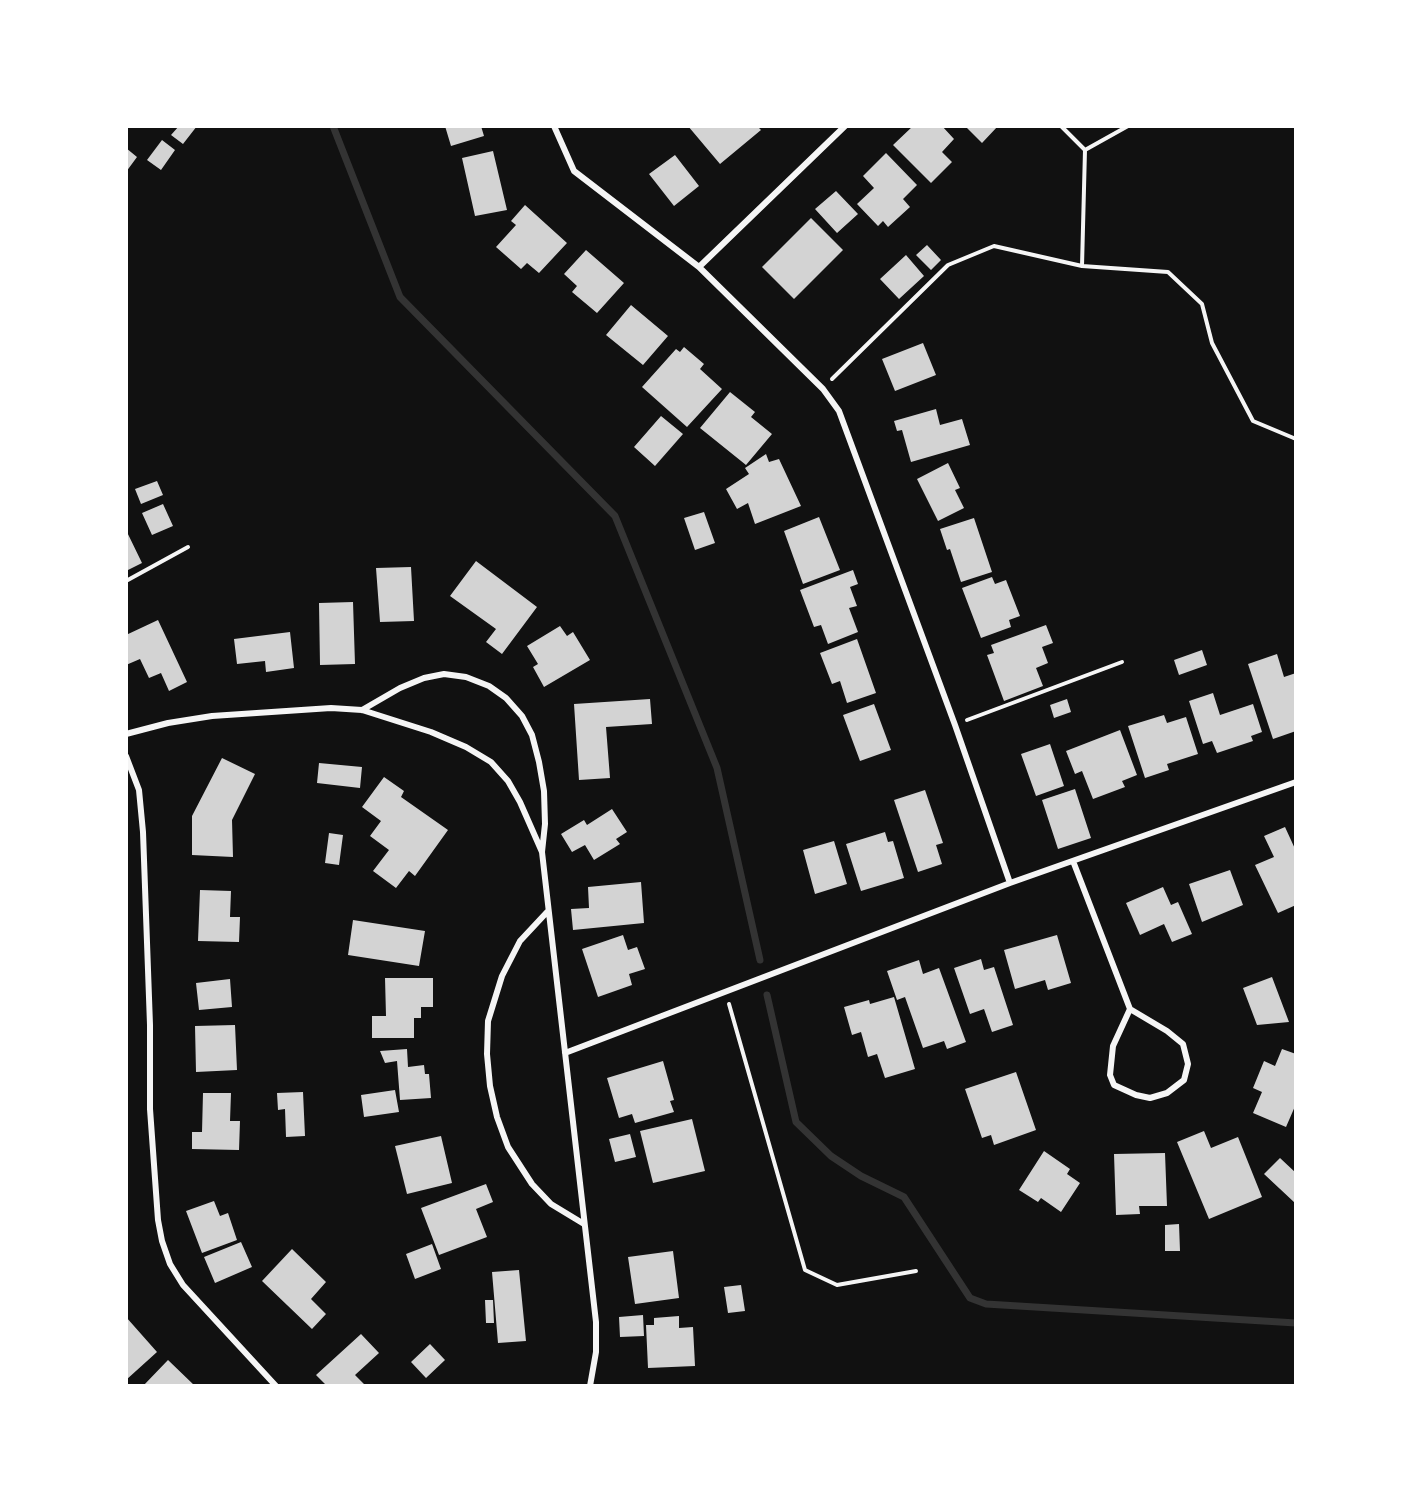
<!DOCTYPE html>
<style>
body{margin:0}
#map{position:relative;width:1422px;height:1512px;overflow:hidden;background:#111;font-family:"IBM Plex Sans",sans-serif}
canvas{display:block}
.frame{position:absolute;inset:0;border:128px solid #fff;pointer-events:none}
</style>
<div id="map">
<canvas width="1422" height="1512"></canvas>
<div class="frame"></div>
</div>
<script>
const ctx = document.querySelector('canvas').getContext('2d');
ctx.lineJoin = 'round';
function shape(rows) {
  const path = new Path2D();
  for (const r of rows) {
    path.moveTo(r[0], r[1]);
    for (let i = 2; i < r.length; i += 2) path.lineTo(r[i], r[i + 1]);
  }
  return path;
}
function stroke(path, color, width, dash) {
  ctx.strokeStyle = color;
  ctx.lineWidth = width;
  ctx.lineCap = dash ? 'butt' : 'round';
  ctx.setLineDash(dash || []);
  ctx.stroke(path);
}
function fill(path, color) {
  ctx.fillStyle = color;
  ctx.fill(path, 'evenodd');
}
const stream = shape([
 [333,126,400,297,615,516,717,768,760,960],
 [767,995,796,1122,831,1156,861,1176,904,1197,970,1298,986,1304,1296,1323]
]);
const building = shape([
 [179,126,197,126,183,144,171,135],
 [445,126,481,126,484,136,451,146],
 [688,126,757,126,761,130,720,164],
 [913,126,942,126,954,139,942,152,952,162,931,183,893,145],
 [965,126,998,126,982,143],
 [162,140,175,150,161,170,147,160],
 [126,148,137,157,126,172],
 [493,151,507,210,475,216,462,158],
 [886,153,917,185,903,199,910,207,888,227,883,221,878,226,857,204,874,188,863,176],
 [675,155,699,186,674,206,649,174],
 [836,191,858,214,837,233,815,209],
 [525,205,567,243,539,273,527,263,521,269,496,247,516,225,511,221],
 [811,218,843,250,794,299,762,267],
 [927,245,941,260,931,270,916,255],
 [586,250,624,283,597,313,572,292,577,286,564,274],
 [906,255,924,276,899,299,880,279],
 [631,305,668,336,643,365,606,335],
 [923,343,936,375,895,391,882,359],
 [684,347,704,364,700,369,722,389,687,427,642,387,676,349,680,352],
 [730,392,755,412,751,417,772,434,746,465,700,428],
 [936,409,940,425,962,419,970,445,911,462,902,430,897,431,894,421],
 [661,416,683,434,655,466,634,447],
 [766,454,769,462,779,459,801,506,755,524,748,503,737,509,726,489,749,474,745,468],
 [948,463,960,488,955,490,964,508,938,521,917,479],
 [157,481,163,495,141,504,135,489],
 [163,504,173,526,152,535,142,513],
 [704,512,715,543,695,550,684,518],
 [819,517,840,570,803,584,784,531],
 [974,518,992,572,961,582,950,549,947,550,940,529],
 [126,530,142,563,126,571],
 [476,561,537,607,502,654,486,642,496,629,450,596],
 [411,567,414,621,380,622,376,568],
 [853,570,858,584,850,587,857,606,849,608,858,632,828,644,821,625,814,627,800,590],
 [992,577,995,584,1006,580,1020,616,1009,620,1011,627,981,638,962,588],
 [353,602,355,664,320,665,319,603],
 [158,620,187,682,169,691,161,673,149,678,140,659,126,665,126,635],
 [1046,625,1053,643,1042,647,1048,663,1036,668,1043,686,1004,701,987,655,994,653,991,645],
 [560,626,567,636,573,632,590,660,544,687,533,667,538,664,527,646],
 [290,632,294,668,266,672,265,661,237,664,234,639],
 [857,639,876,693,847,703,840,681,832,684,820,653],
 [1202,650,1207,665,1179,675,1174,660],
 [1277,654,1284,677,1296,673,1296,731,1273,739,1248,664],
 [1213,693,1220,715,1253,704,1262,732,1251,736,1253,741,1217,753,1212,741,1203,744,1189,701],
 [650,699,652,724,606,727,610,778,579,780,574,704],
 [1067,699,1071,712,1054,718,1050,705],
 [874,704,891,750,860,761,843,715],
 [1164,715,1167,723,1186,717,1198,754,1167,764,1169,770,1145,778,1128,726],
 [1120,730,1137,775,1122,781,1125,787,1093,799,1082,771,1075,774,1066,751],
 [1050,744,1064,786,1036,796,1021,754],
 [222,758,255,774,232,820,233,857,192,855,192,816],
 [319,763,362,767,360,788,317,783],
 [384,777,404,791,401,797,448,830,415,876,409,871,396,888,373,871,389,850,370,836,381,821,362,807],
 [1075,789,1091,838,1058,849,1042,800],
 [925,790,943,843,936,845,942,864,918,872,894,800],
 [612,809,627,832,616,839,620,844,594,860,585,845,572,852,561,834,584,820,587,825],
 [1285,827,1296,851,1296,905,1278,913,1255,865,1274,857,1264,836],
 [885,832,888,842,893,841,904,878,861,891,846,844],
 [329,833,343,835,339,865,325,863],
 [834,841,847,884,815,894,803,850],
 [1230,870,1243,905,1202,922,1189,884],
 [641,882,644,923,573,930,571,909,589,908,588,887],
 [1163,887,1171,905,1178,902,1192,934,1172,942,1164,924,1140,935,1126,903],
 [200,890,231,891,230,917,240,917,239,942,198,941],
 [353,920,425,931,419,966,348,955],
 [623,935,628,950,637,947,645,969,629,974,632,985,598,997,582,949],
 [1057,935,1071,983,1048,990,1045,980,1015,989,1004,950],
 [981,959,984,970,994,967,1013,1025,992,1032,984,1009,970,1014,954,968],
 [919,960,923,974,939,968,966,1042,947,1049,944,1041,923,1048,905,997,897,1000,887,971],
 [1272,977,1289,1022,1257,1025,1243,988],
 [385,978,433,978,433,1007,421,1007,421,1018,414,1018,414,1038,372,1038,372,1016,386,1016],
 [230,979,232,1007,199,1010,196,983],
 [894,997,915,1069,885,1078,877,1054,868,1057,861,1032,852,1035,844,1007,869,1000,870,1004],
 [235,1025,237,1070,196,1072,195,1026],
 [407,1049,408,1067,424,1065,425,1074,429,1074,431,1098,400,1100,397,1061,385,1063,380,1051],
 [1282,1049,1296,1054,1296,1104,1286,1127,1253,1113,1262,1092,1253,1088,1264,1061,1275,1066],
 [663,1061,674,1100,670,1101,674,1112,635,1123,632,1114,619,1118,607,1078],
 [1016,1072,1036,1130,994,1145,991,1135,982,1138,965,1089],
 [395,1090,399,1112,364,1117,361,1095],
 [303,1092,305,1136,286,1137,285,1109,278,1110,277,1093],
 [203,1093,231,1093,230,1121,240,1121,239,1150,192,1149,192,1132,202,1132],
 [692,1119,705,1171,653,1183,640,1131],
 [1204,1131,1211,1148,1238,1137,1262,1197,1209,1219,1177,1142],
 [630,1134,636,1157,615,1162,609,1139],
 [441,1136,452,1183,407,1194,395,1146],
 [1044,1151,1070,1169,1067,1174,1080,1183,1061,1212,1041,1198,1038,1202,1019,1190],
 [1165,1153,1167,1206,1139,1206,1140,1214,1116,1215,1114,1154],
 [1280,1158,1296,1173,1295,1203,1264,1174],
 [486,1184,493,1202,476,1209,487,1237,439,1255,421,1208],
 [214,1201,220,1216,228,1213,237,1240,202,1253,186,1211],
 [1179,1224,1180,1251,1165,1251,1165,1225],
 [241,1242,252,1267,215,1283,204,1257],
 [432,1244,441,1269,415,1279,406,1254],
 [292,1249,326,1282,311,1299,326,1314,312,1329,262,1281],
 [673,1251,679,1298,635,1304,628,1257],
 [519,1270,526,1341,498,1343,492,1272],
 [741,1285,745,1311,728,1313,724,1287],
 [485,1300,493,1300,494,1323,486,1323],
 [643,1315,644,1336,620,1337,619,1317],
 [679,1316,679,1328,693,1327,695,1366,648,1368,646,1325,654,1325,654,1318],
 [126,1317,157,1352,126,1380],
 [361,1334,379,1353,355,1375,366,1386,327,1386,316,1375],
 [430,1344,445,1360,426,1378,411,1362],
 [168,1360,195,1386,143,1386]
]);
const path = shape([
 [1061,126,1085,150,1082,266],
 [1085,150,1128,126],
 [832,379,948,265,994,246,1082,266,1168,272,1202,304,1212,343,1253,421,1296,439],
 [126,581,188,547],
 [967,720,1122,662],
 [729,1004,805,1270,837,1285,916,1271]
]);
const minor = shape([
 [554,126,574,171,699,267,823,389,839,411,955,725,1010,883],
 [699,267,845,126],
 [362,710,400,688,424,678,444,674,466,677,489,686,506,698,522,716,532,735,539,762,544,791,545,824,542,852],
 [126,734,168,723,212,716,331,708,362,710,431,732,466,747,491,762,508,781,520,802,542,852,596,1322,596,1352,590,1386],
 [126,756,139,790,143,832,150,1025,150,1109,158,1220,162,1241,170,1264,183,1285,276,1386],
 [1073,861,1130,1009,1167,1031,1183,1044,1188,1064,1184,1080,1167,1093,1150,1098,1136,1095,1114,1085,1110,1075,1113,1046,1130,1009],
 [548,911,520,941,502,976,488,1021,487,1054,490,1086,497,1117,508,1147,532,1184,551,1204,584,1224],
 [565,1053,1010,883,1296,782]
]);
stroke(stream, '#333', 7);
fill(building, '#d3d3d3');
stroke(path, '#f5f5f5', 4);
stroke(minor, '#f5f5f5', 6);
</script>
